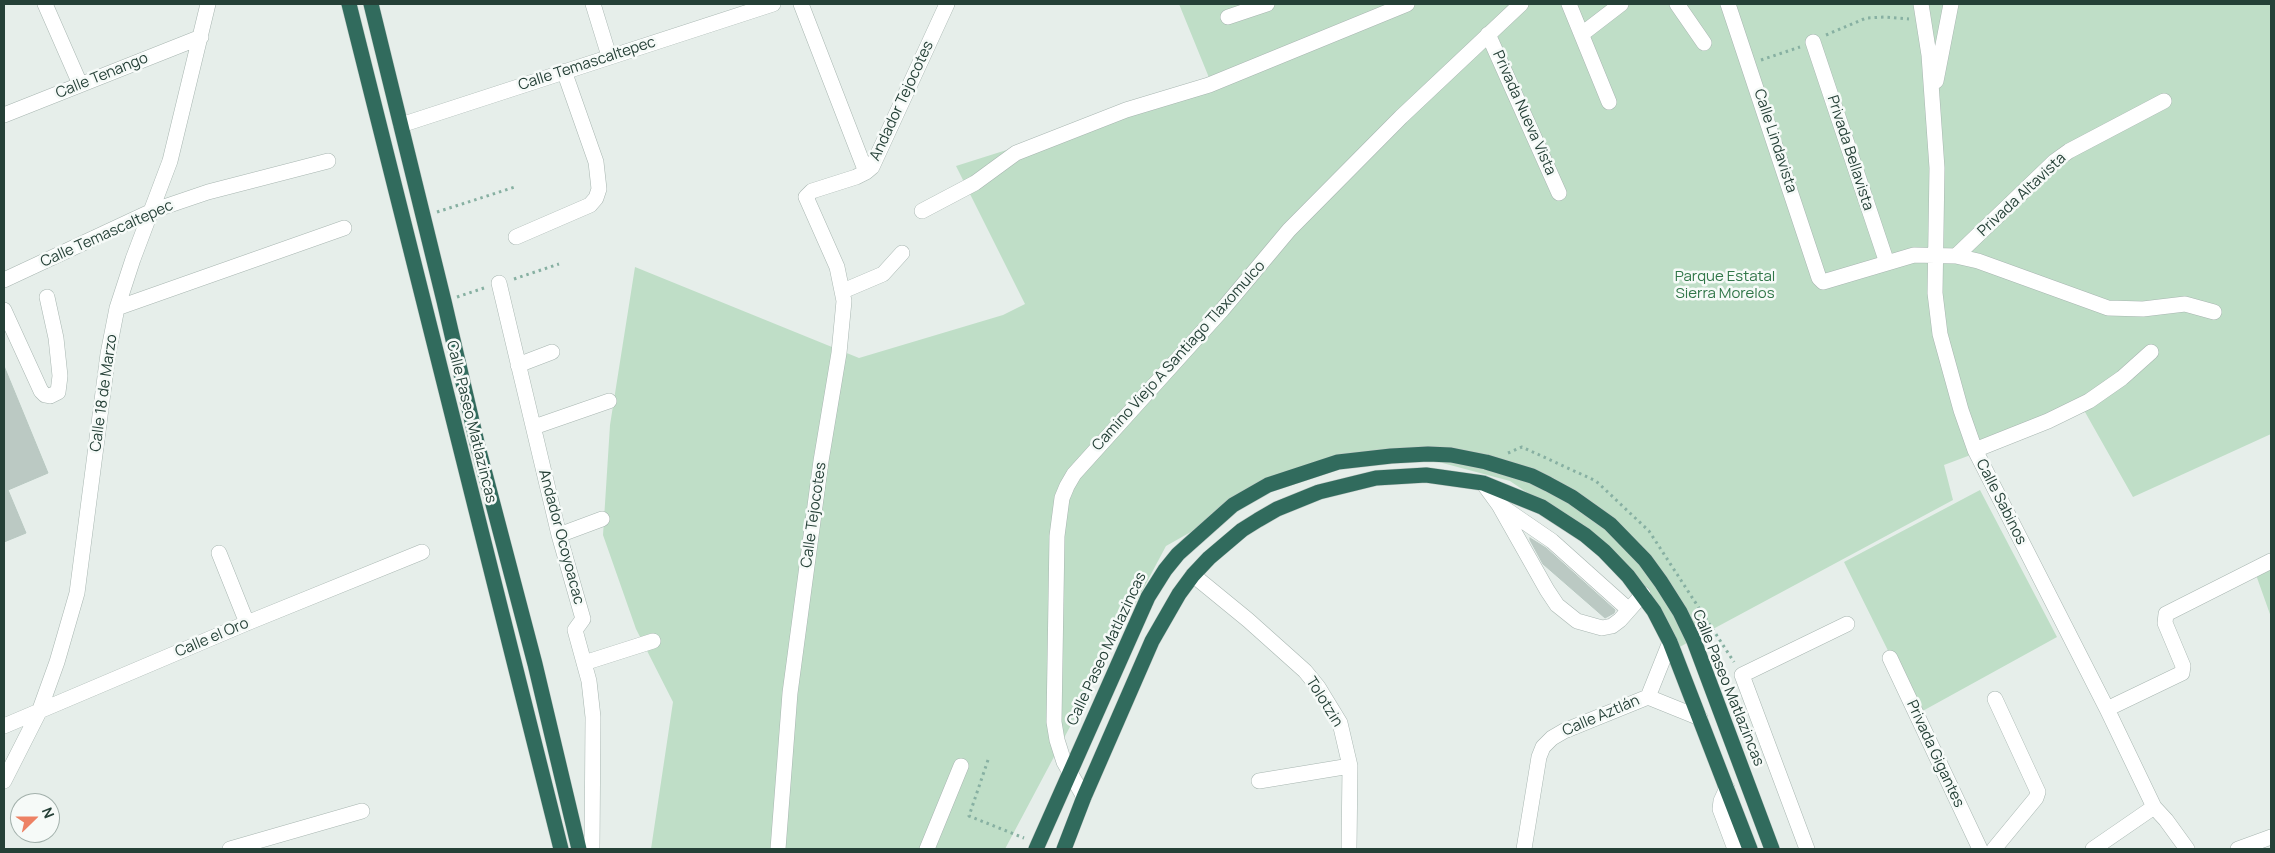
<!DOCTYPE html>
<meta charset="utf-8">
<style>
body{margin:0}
#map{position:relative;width:2275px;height:853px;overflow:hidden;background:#e6eeea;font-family:Manrope,sans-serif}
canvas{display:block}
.frame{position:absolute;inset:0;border:5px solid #254037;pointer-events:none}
.north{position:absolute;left:10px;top:793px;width:50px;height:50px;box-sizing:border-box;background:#f6faf8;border:1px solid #a2b0ab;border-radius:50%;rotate:68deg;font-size:14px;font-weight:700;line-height:20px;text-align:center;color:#254037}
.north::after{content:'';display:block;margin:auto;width:18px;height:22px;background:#ed8164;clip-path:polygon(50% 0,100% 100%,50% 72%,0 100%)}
</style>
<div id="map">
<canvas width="2275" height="853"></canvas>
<div class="frame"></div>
<div class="north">N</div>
</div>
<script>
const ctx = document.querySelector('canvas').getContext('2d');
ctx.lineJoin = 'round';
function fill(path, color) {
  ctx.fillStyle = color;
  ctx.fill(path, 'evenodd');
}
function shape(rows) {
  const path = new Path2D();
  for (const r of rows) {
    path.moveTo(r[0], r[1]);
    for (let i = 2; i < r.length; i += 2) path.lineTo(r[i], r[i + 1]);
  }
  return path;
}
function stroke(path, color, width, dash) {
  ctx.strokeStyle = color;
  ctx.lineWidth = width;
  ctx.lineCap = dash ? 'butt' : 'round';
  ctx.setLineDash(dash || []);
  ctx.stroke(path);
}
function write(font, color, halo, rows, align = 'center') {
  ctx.font = font + ' Manrope,sans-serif';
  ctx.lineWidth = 5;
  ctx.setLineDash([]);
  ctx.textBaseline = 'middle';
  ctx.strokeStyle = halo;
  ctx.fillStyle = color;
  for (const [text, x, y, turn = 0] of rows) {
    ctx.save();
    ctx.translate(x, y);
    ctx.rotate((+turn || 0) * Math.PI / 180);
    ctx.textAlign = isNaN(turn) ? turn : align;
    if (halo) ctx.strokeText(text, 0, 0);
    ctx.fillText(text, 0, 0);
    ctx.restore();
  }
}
const green = shape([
 [1179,4,2271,4,2271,434,2133,497,2085,412,1944,465,1953,500,1674,650,1597,540,1510,481,1420,457,1299,471,1166,546,1005,849,651,849,673,702,636,629,603,535,610,425,635,267,859,358,1003,315,1025,304,956,166,1212,85],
 [1980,490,2057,637,1919,713,1844,562],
 [2271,564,2271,617,2255,572]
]);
const building = shape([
 [4,366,48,473,8,490,26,533,4,542,4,366],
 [1530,538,1546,548,1615,610,1614,613,1605,618,1543,564,1530,540,1530,538]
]);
const path = shape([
 [1826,35,1866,18,1884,17,1909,19],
 [1761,60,1800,47],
 [437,212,515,187],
 [514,279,559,264],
 [457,297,484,288],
 [1508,453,1522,447,1596,481,1649,531,1734,662],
 [988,760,969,816,1024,838]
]);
const minor = shape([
 [45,4,80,84],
 [593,4,609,56],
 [801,4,866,172],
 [1569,4,1609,102],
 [1677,4,1704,43],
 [1728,4,1819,278,1823,282,1914,255,1956,256,2055,161,2069,151,2164,101],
 [1921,4,1929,55,1937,168,1935,293,1940,334,1961,410,1975,450,2107,709,2154,807,2166,820,2187,849],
 [1228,17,1267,4],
 [1488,34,1559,193],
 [1582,34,1621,4],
 [1813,42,1887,263],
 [1936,81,1951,4],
 [4,115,201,37],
 [401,125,773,4],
 [922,211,975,183,1016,153,1126,110,1209,85,1407,4],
 [516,237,590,205,596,198,599,189,596,162,564,71],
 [1956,256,1978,261,2108,308,2143,309,2185,304,2214,312],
 [4,280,152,211,208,192,328,161],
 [499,283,559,535,583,619,575,630,589,681,593,717,592,849],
 [843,291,883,274,902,253],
 [117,308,344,228],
 [4,310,41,391,45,395,50,396,58,392,60,376,56,338,47,297],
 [518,365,552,352],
 [534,427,609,401],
 [1975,450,2048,421,2089,401,2122,378,2151,352],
 [1483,483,1499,505,1547,590,1557,605,1577,621,1602,628,1612,626,1620,620,1643,594],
 [1501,506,1552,541,1629,610],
 [559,535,602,519],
 [219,553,247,623],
 [1193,575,1248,620,1305,671,1318,687,1340,723,1350,766,1349,849],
 [1890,658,1980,849],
 [584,663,653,641],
 [1648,697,1670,642],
 [2107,709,2182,673,2183,666,2165,623,2166,614,2271,561],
 [4,726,247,623,422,552],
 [4,781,39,712,57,662,77,593,108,354,117,308,133,259,170,161,208,4],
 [1259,781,1350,766],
 [1727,788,1721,801,1720,809,1735,849],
 [1084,797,1064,762,1057,740,1054,722,1057,536,1062,498,1067,486,1074,474,1222,310,1289,230,1401,117,1521,4],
 [230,849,362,811],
 [778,849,790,693,821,461,839,353,844,301,837,267,806,197,812,191,856,177,866,172,872,167,947,4],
 [927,849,961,766],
 [1524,849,1539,757,1543,747,1552,738,1564,731,1648,697,1700,718],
 [1807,849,1742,675,1847,624],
 [1994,849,2036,798,2038,792,1995,699],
 [2093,849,2154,807],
 [2238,849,2271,837]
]);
const highway = shape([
 [349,4,561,849],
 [371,4,444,301,478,447,535,664,579,849],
 [1036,849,1148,597,1165,570,1178,554,1233,505,1268,485,1338,462,1391,456,1428,454,1451,455,1486,462,1532,476,1548,484,1572,497,1610,524,1645,560,1661,582,1680,612,1694,641,1772,849],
 [1064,849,1084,797,1152,641,1179,594,1193,575,1209,558,1242,530,1258,520,1277,509,1319,492,1376,478,1426,475,1483,483,1542,507,1585,535,1604,551,1628,576,1654,611,1670,642,1750,849]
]);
const streetNames = [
 ["Calle Temascaltepec",587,64,-18],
 ["Calle Tenango",102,76,-22],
 ["Andador Tejocotes",902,101,-65],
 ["Privada Nueva Vista",1524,113,66],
 ["Calle Lindavista",1775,141,72],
 ["Privada Bellavista",1850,153,72],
 ["Privada Altavista",2022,195,-43],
 ["Calle Temascaltepec",107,234,-24],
 ["Camino Viejo A Santiago Tlaxomulco",1179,356,-48],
 ["Calle 18 de Marzo",104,393,-82],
 ["Calle Paseo Matlazincas",471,422,76],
 ["Calle Sabinos",2001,502,63],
 ["Calle Tejocotes",814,515,-82],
 ["Andador Ocoyoacac",561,537,75],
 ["Calle el Oro",212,638,-23],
 ["Calle Paseo Matlazincas",1107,649,-65],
 ["Calle Paseo Matlazincas",1728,688,68],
 ["Tolotzin",1324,702,58],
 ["Calle Aztlán",1601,716,-23],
 ["Privada Gigantes",1935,754,65]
];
const parkNames = [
 ["Parque Estatal",1725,277],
 ["Sierra Morelos",1725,294]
];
fill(green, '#bfdec7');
fill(building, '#bbc9c3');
stroke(building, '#b8c8c1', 1);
stroke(minor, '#a8b6b1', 16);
stroke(highway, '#c2cac7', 16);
stroke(path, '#87b0a2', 3, [2.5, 4]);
stroke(minor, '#fff', 15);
stroke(highway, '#316b5d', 15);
write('15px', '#254037', '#f6faf8', streetNames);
write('15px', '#307648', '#f6faf8', parkNames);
</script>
